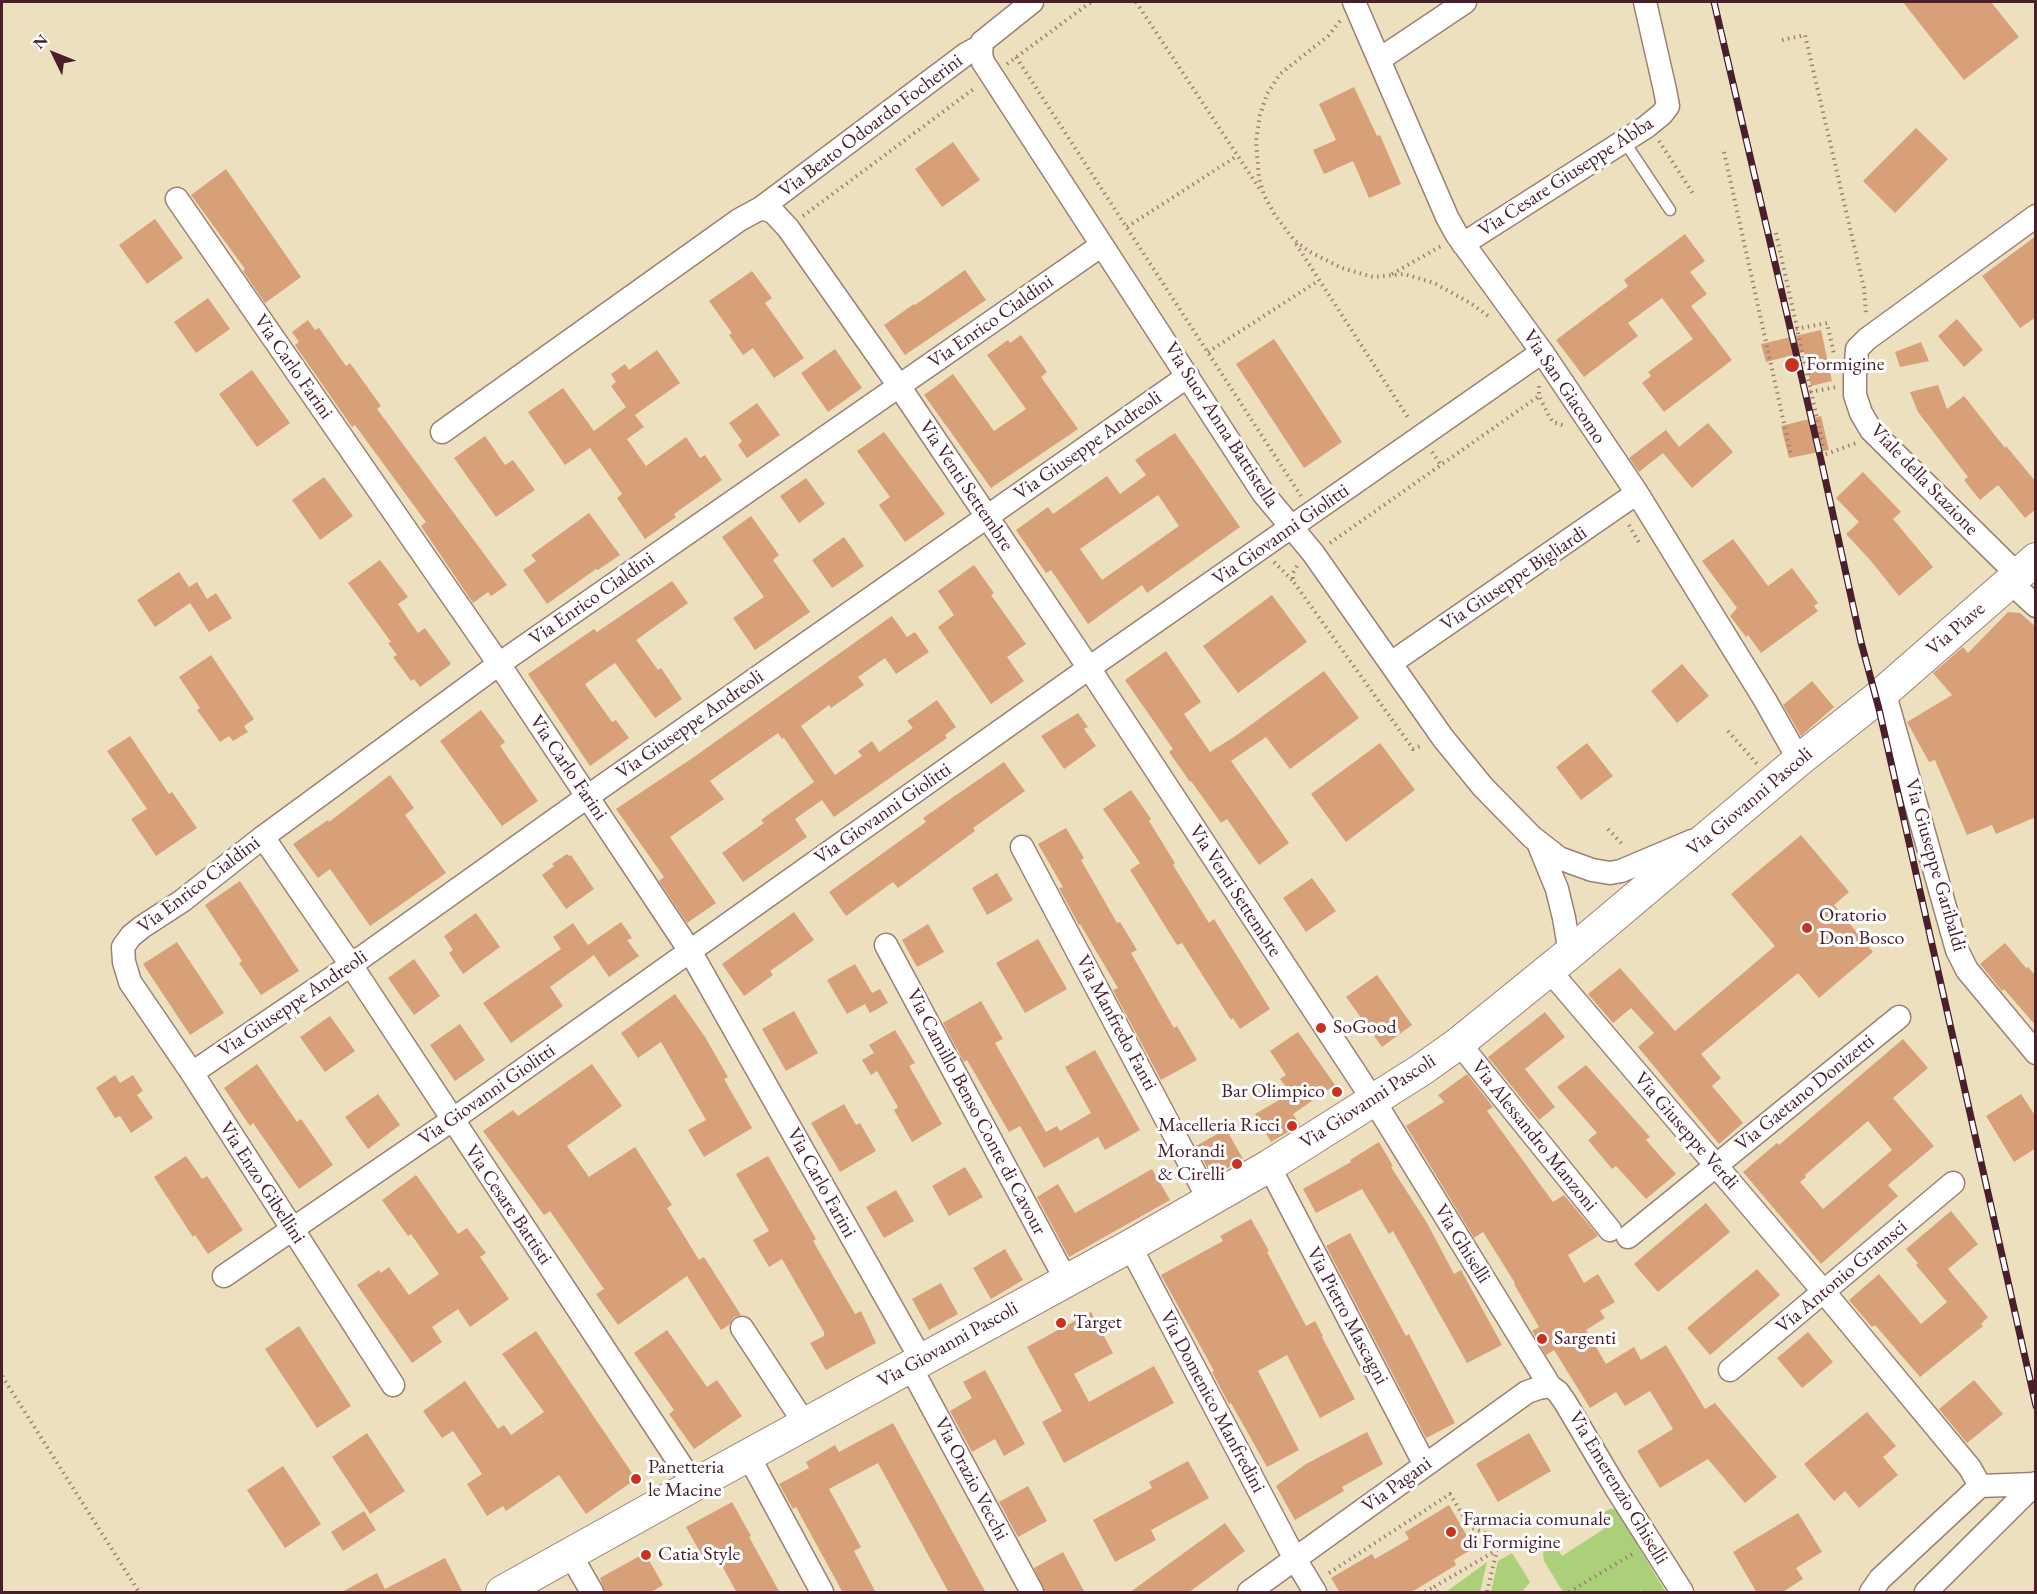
<!DOCTYPE html>
<style>
body{margin:0}
#map{position:relative;width:2037px;height:1594px;overflow:hidden;background:#ede0be;font-family:"EB Garamond",serif}
canvas{display:block}
.frame{position:absolute;inset:0;border:3px solid #4a1f2b;pointer-events:none}
.north{position:absolute;left:24px;top:24px;width:60px;height:60px;-webkit-text-stroke:4px #fff;paint-order:stroke;rotate:313deg;font-size:16px;font-weight:700;line-height:24px;text-align:center;color:#4a1f2b}
.north::after{content:'';display:block;margin:auto;width:21px;height:27px;background:#4a1f2b;clip-path:polygon(50% 0,100% 100%,50% 72%,0 100%)}
</style>
<div id="map">
<canvas width="2037" height="1594"></canvas>
<div class="frame"></div>
<div class="north">N</div>
</div>
<script>
const ctx = document.querySelector('canvas').getContext('2d');
ctx.lineJoin = 'round';
function fill(path, color) {
  ctx.fillStyle = color;
  ctx.fill(path, 'evenodd');
}
function shape(rows) {
  const path = new Path2D();
  for (const r of rows) {
    path.moveTo(r[0], r[1]);
    for (let i = 2; i < r.length; i += 2) path.lineTo(r[i], r[i + 1]);
  }
  return path;
}
function stroke(path, color, width, dash) {
  ctx.strokeStyle = color;
  ctx.lineWidth = width;
  ctx.lineCap = dash ? 'butt' : 'round';
  ctx.setLineDash(dash || []);
  ctx.stroke(path);
}
function write(font, color, halo, rows, align = 'center') {
  ctx.font = font + ' "EB Garamond",serif';
  ctx.lineWidth = 6;
  ctx.setLineDash([]);
  ctx.textBaseline = 'middle';
  ctx.strokeStyle = halo;
  ctx.fillStyle = color;
  for (const [text, x, y, turn = 0] of rows) {
    ctx.save();
    ctx.translate(x, y);
    ctx.rotate((+turn || 0) * Math.PI / 180);
    ctx.textAlign = isNaN(turn) ? turn : align;
    if (halo) ctx.strokeText(text, 0, 0);
    ctx.fillText(text, 0, 0);
    ctx.restore();
  }
}
const green = shape([
 [1610,1509,1616,1509,1665,1591,1664,1592,1643,1592,1641,1590,1636,1592,1563,1592,1544,1561,1543,1553,1546,1547,1553,1542,1562,1556,1604,1529,1596,1516],
 [1512,1553,1530,1582,1522,1592,1491,1592,1498,1561],
 [1487,1562,1480,1592,1446,1592]
]);
const building = shape([
 [1903,2,1991,2,2019,37,1964,80],
 [1354,87,1377,136,1380,135,1401,184,1369,198,1353,161,1324,174,1313,150,1336,140,1319,104],
 [1916,128,1948,159,1895,213,1863,181],
 [953,142,980,180,942,207,915,169],
 [226,169,301,277,265,303,243,271,245,269,191,195],
 [155,219,183,258,147,284,119,245],
 [1685,234,1705,261,1690,272,1707,294,1691,306,1732,360,1664,412,1642,383,1651,376,1648,372,1693,339,1662,298,1628,323,1638,336,1584,377,1556,340,1628,286,1624,280],
 [2036,236,2036,317,2020,328,1982,276],
 [965,270,986,300,905,355,884,325,914,304,915,305],
 [752,271,772,298,765,303,804,358,774,378,753,348,743,355,729,335,732,333,709,301],
 [208,298,230,329,196,353,174,322],
 [1957,319,1983,350,1964,367,1938,336],
 [308,320,315,330,319,328,346,366,350,363,381,406,377,409,507,585,491,596,488,592,473,603,421,526,426,522,355,425,352,427,295,345,299,342,292,332],
 [1821,330,1832,381,1811,386,1804,352,1766,362,1761,344],
 [1021,335,1047,372,1041,377,1078,429,991,488,924,395,953,374,994,431,1026,409,987,355,1008,340,1010,343],
 [1274,339,1342,442,1304,468,1236,364],
 [1921,342,1929,361,1900,367,1895,352],
 [835,349,862,388,828,412,801,373],
 [657,350,680,383,635,415,644,427,627,439,646,466,686,437,700,458,705,455,722,480,674,514,676,517,645,539,617,498,622,494,590,448,565,465,528,412,563,388,594,431,626,407,611,386,616,382,611,374,625,364,629,370],
 [252,370,290,423,257,447,219,394],
 [1938,385,1947,409,1964,396,2005,448,2006,446,2036,482,2036,509,2025,518,1998,485,1980,500,1964,480,1968,477,1918,412,1910,392],
 [757,403,780,435,747,458,738,445,742,441,729,423],
 [1821,416,1829,450,1789,458,1781,426],
 [1708,423,1733,452,1692,488,1663,453,1639,472,1629,458,1666,430,1679,447],
 [884,432,945,514,905,542,879,505,890,497,857,451],
 [1175,433,1240,527,1147,593,1142,585,1088,624,1051,570,1046,573,1016,530,1048,507,1053,514,1107,476,1120,494,1146,475,1135,460],
 [1158,495,1179,526,1102,580,1080,549],
 [485,436,505,465,513,460,535,490,496,517,454,458],
 [1863,472,1901,512,1893,519,1933,567,1899,596,1871,561,1846,534,1859,522,1836,498],
 [324,477,353,516,320,540,292,500],
 [806,478,825,504,799,523,780,496],
 [589,513,620,555,598,570,596,569,547,604,523,570,536,561,531,555],
 [751,516,779,555,773,560,810,612,755,650,733,618,764,597,722,537],
 [844,537,864,566,832,588,812,560],
 [1733,539,1768,586,1792,568,1818,603,1814,606,1818,611,1761,653,1748,635,1746,637,1730,616,1737,608,1702,561],
 [380,560,408,597,398,604,418,633,425,628,451,664,420,687,414,679,411,681,393,657,397,655,388,643,391,642,348,583],
 [974,565,994,593,991,595,1026,644,1007,657,1024,681,991,704,938,627,954,615,938,591],
 [179,572,189,587,197,582,207,599,216,593,232,618,209,632,190,603,155,627,137,600],
 [672,581,688,603,636,640,658,670,661,668,682,699,655,718,615,663,585,684,612,722,616,720,629,738,590,766,528,674,594,629,597,632],
 [1272,595,1307,642,1238,693,1203,646],
 [2008,612,2020,613,2036,627,2036,817,1996,834,1992,825,1967,835,1935,760,1929,762,1907,722,1952,695,1933,673,1963,647,1968,653],
 [892,616,907,637,915,632,929,652,896,674,885,658,858,677,864,685,831,708,829,705,801,726,835,775,862,756,858,751,872,741,879,752,913,728,907,721,937,700,956,727,945,735,947,738,834,817,822,800,795,819,807,837,743,882,722,853,764,823,761,820,814,782,784,738,782,739,778,733,710,781,724,799,670,837,716,903,687,923,659,881,664,877,616,809,694,757],
 [1166,651,1201,702,1184,714,1210,752,1237,735,1324,671,1359,718,1290,769,1266,737,1231,761,1289,843,1259,865,1227,819,1221,823,1191,781,1190,782,1169,752,1173,749,1125,680],
 [211,655,254,719,244,726,248,732,233,741,229,736,220,742,197,710,200,708,179,677],
 [1682,664,1709,696,1677,723,1651,691],
 [1812,681,1834,707,1801,736,1783,705],
 [481,710,505,742,500,746,538,801,502,826,440,741],
 [1078,713,1088,727,1084,729,1096,746,1064,769,1041,736],
 [130,736,169,794,172,792,197,828,156,856,131,819,147,809,107,751],
 [1380,743,1415,790,1346,842,1311,794],
 [1587,743,1613,776,1581,800,1556,767],
 [1004,762,1025,791,973,828,975,831,898,888,893,882,846,916,829,892,926,822,923,818],
 [390,775,414,808,405,815,446,873,370,926,330,869,318,878,293,844,328,820,329,822],
 [1131,790,1151,819,1149,821,1175,863,1173,865,1209,923,1214,919,1270,1009,1240,1029,1233,1018,1231,1020,1182,943,1177,945,1130,870,1140,863,1103,809],
 [1066,828,1084,858,1081,860,1117,923,1120,922,1137,950,1131,953,1174,1028,1177,1026,1197,1060,1161,1080,1113,990,1118,988,1080,924,1079,925,1059,888,1063,887,1038,844],
 [1801,835,1849,892,1834,905,1873,952,1819,998,1798,973,1701,1054,1721,1078,1712,1086,1743,1123,1719,1144,1638,1047,1654,1033,1631,1008,1613,1023,1588,994,1620,968,1675,1031,1775,946,1731,894],
 [567,854,569,856,571,855,594,889,566,909,542,875,554,866,552,864],
 [997,873,1013,900,987,915,972,888],
 [1312,878,1336,911,1306,932,1283,898],
 [240,881,299,971,261,995,239,963,242,961,205,905],
 [794,912,814,940,770,971,773,975,744,996,722,964],
 [476,913,500,947,463,974,449,953,453,950,444,936],
 [621,922,632,938,627,940,639,956,609,977,594,955,550,987,563,1006,511,1043,483,1003,561,949,553,937,573,923,588,945],
 [928,924,944,952,917,967,902,940],
 [1038,939,1067,989,1025,1013,996,963],
 [177,942,224,1013,190,1035,143,964],
 [2005,943,2026,968,2028,967,2036,976,2036,1026,2004,989,2002,991,1980,964],
 [414,959,440,996,414,1015,388,978],
 [855,964,872,993,880,989,888,1003,870,1013,865,1004,847,1014,827,980],
 [1377,975,1412,1025,1382,1047,1346,997],
 [675,994,705,1037,728,1077,724,1079,752,1128,704,1157,688,1130,706,1120,661,1042,638,1058,621,1033],
 [981,1001,1003,1039,995,1043,1046,1132,1057,1126,1060,1131,1091,1113,1065,1067,1095,1050,1140,1130,1105,1150,1098,1137,1044,1168,1020,1126,1009,1132,967,1060,964,1062,943,1023],
 [794,1011,818,1053,786,1071,762,1029],
 [1545,1012,1565,1037,1525,1069,1555,1107,1539,1120,1488,1057],
 [330,1016,355,1051,325,1072,300,1037],
 [460,1024,485,1060,455,1081,430,1045],
 [895,1030,915,1063,909,1066,942,1124,912,1142,894,1110,898,1107,877,1071,871,1075,862,1060,874,1053,869,1045],
 [1298,1032,1335,1085,1293,1114,1300,1125,1271,1142,1255,1114,1291,1093,1280,1079,1286,1075,1270,1051],
 [1903,1039,1928,1068,1893,1098,1934,1146,1888,1185,1898,1196,1821,1264,1743,1172,1777,1143,1779,1145],
 [1868,1121,1892,1150,1823,1209,1800,1182,1806,1177,1805,1175],
 [257,1064,297,1122,301,1119,333,1165,299,1189,253,1123,250,1126,224,1088],
 [592,1064,622,1106,567,1146,589,1177,635,1147,672,1205,667,1208,699,1260,704,1257,741,1315,734,1317,729,1325,721,1330,687,1276,618,1325,596,1294,604,1289,550,1211,544,1215,483,1131,513,1110,518,1116],
 [1586,1065,1650,1137,1646,1140,1676,1174,1646,1199,1616,1166,1612,1169,1588,1140,1597,1133,1557,1087],
 [1467,1074,1493,1107,1487,1111,1553,1202,1564,1195,1598,1236,1568,1255,1584,1283,1598,1274,1615,1302,1600,1311,1605,1318,1586,1330,1606,1364,1634,1347,1641,1360,1666,1345,1705,1409,1715,1403,1777,1477,1745,1503,1708,1459,1660,1488,1637,1451,1673,1429,1650,1391,1625,1406,1616,1392,1590,1408,1554,1350,1546,1355,1532,1331,1539,1327,1514,1284,1515,1283,1483,1232,1474,1238,1406,1126,1444,1102,1438,1095],
 [115,1075,120,1083,133,1075,143,1091,137,1095,153,1118,131,1133,120,1116,115,1118,96,1088],
 [378,1094,400,1125,368,1149,345,1117],
 [2021,1094,2036,1117,2036,1148,2014,1162,1986,1116],
 [844,1104,856,1125,860,1123,876,1151,840,1172,811,1123],
 [1226,1129,1243,1159,1212,1177,1196,1146],
 [1379,1142,1393,1166,1391,1167,1427,1223,1454,1274,1461,1270,1502,1345,1467,1363,1393,1231,1389,1234,1362,1189,1316,1213,1303,1189,1351,1162,1350,1160],
 [186,1156,202,1179,207,1176,243,1230,208,1254,195,1235,193,1237,154,1177],
 [768,1156,816,1239,813,1241,855,1314,861,1311,876,1343,826,1370,810,1343,824,1336,824,1332,782,1259,769,1267,753,1240,769,1231,736,1174],
 [965,1167,983,1197,949,1216,932,1186],
 [1152,1169,1170,1200,1069,1257,1037,1197,1058,1184,1075,1213],
 [416,1175,458,1234,467,1228,486,1253,480,1257,509,1299,470,1327,458,1309,432,1327,442,1342,412,1363,357,1285,379,1270,381,1273,389,1267,409,1295,439,1274,411,1234,408,1236,382,1200],
 [896,1190,914,1221,884,1238,866,1207],
 [1706,1203,1730,1232,1658,1292,1634,1264],
 [1951,1211,1978,1244,1948,1269,1988,1317,1981,1324,1983,1326,1920,1377,1875,1325,1872,1327,1849,1300,1879,1274,1921,1324,1947,1302,1916,1265,1918,1263,1906,1249],
 [1251,1219,1269,1251,1267,1252,1306,1326,1315,1321,1323,1336,1322,1337,1355,1399,1320,1418,1287,1355,1258,1371,1299,1450,1267,1467,1231,1403,1229,1404,1212,1372,1214,1371,1161,1275,1223,1241,1220,1236],
 [1350,1233,1406,1336,1409,1334,1455,1423,1426,1438,1326,1246],
 [1005,1249,1023,1280,991,1299,973,1268],
 [1757,1269,1780,1295,1710,1355,1687,1328],
 [941,1283,958,1314,929,1330,912,1299],
 [1091,1312,1113,1353,1074,1374,1089,1402,1154,1366,1174,1403,1064,1463,1042,1422,1062,1411,1027,1347],
 [299,1326,351,1406,317,1428,265,1349],
 [667,1330,707,1387,717,1380,742,1416,694,1449,669,1414,674,1410,634,1353],
 [536,1331,636,1479,586,1514,559,1475,506,1511,503,1506,487,1516,467,1484,482,1474,453,1431,442,1438,423,1411,465,1381,498,1429,504,1425,511,1435,544,1412,502,1354],
 [1808,1332,1833,1362,1802,1388,1777,1358],
 [985,1370,1025,1444,1004,1456,995,1439,972,1452,950,1411,972,1398,963,1382],
 [1974,1380,2003,1414,1967,1443,1939,1409],
 [1867,1412,1896,1446,1883,1457,1898,1475,1859,1508,1845,1491,1834,1501,1804,1464],
 [893,1423,986,1593,949,1593,878,1463,829,1489,861,1547,854,1551,876,1593,843,1593,796,1507,793,1509,779,1484,809,1468,806,1462,835,1445,839,1452],
 [1367,1432,1383,1464,1342,1487,1344,1491,1295,1520,1276,1486,1306,1464],
 [367,1433,405,1491,370,1514,332,1457],
 [1529,1433,1551,1471,1498,1502,1476,1464],
 [1188,1461,1209,1498,1151,1530,1156,1540,1115,1562,1093,1520,1152,1488,1149,1482],
 [283,1466,321,1524,285,1548,247,1490],
 [1028,1486,1047,1521,1018,1537,999,1502],
 [732,1502,751,1536,749,1537,780,1593,737,1593,716,1555,705,1561,686,1527],
 [1449,1505,1474,1548,1454,1560,1456,1565,1410,1593,1340,1593,1331,1578,1372,1554,1375,1559,1409,1539,1405,1532],
 [364,1511,376,1530,343,1551,331,1532],
 [1798,1513,1822,1552,1796,1568,1803,1579,1781,1593,1757,1593,1733,1552],
 [1225,1523,1245,1551,1188,1593,1129,1593],
 [1063,1552,1085,1593,1045,1593,1034,1568],
 [645,1553,663,1585,650,1593,605,1593,600,1578],
 [445,1558,463,1593,340,1593,377,1573,385,1589]
]);
const path = shape([
 [1136,2,1261,191],
 [1340,21,1328,36,1280,74,1267,94,1260,115,1256,141,1259,178,1264,195,1275,215,1294,240,1310,252,1342,268,1373,277,1404,274,1434,283,1472,304,1488,316],
 [1782,40,1805,35,1864,288,1866,313],
 [1016,57,1301,496],
 [1007,64,1091,2],
 [1659,141,1694,195],
 [1724,152,1791,455],
 [803,216,975,88],
 [1127,227,1237,156],
 [1776,233,1824,450],
 [1296,244,1409,419],
 [1392,274,1441,246],
 [1796,329,1827,323,1834,354],
 [1208,352,1318,281],
 [1539,386,1539,396,1549,416,1553,422,1565,426],
 [1810,392,1836,387],
 [1815,417,1812,417,1821,456,1856,443],
 [1432,452,1441,465],
 [1629,525,1640,544],
 [1330,543,1539,396],
 [1274,562,1292,580],
 [1297,566,1293,573,1293,581,1413,749,1423,745],
 [1728,731,1757,764],
 [1608,829,1624,846],
 [2,1376,139,1592],
 [1329,1573,1450,1494,1470,1527,1487,1534,1497,1550],
 [1425,1592,1434,1587],
 [1437,1592,1434,1587,1497,1550,1487,1592],
 [1569,1592,1634,1553]
]);
const lane = shape([
 [1624,141,1670,210]
]);
const street = shape([
 [1032,2,982,42,981,54,983,62,1263,493,1313,553,1443,738,1483,787,1532,837,1559,858,1592,870,1610,873,1621,871,1692,841],
 [1354,2,1447,217,1457,235,1542,352,1637,493,1765,700,1799,760],
 [1380,59,1465,2],
 [177,199,499,664,690,951,922,1361],
 [761,208,773,212,788,228,899,386,1089,668,1381,1112,1550,1386,1558,1392,1565,1402,1616,1488,1682,1592],
 [1463,244,1646,127,1662,114,1668,106,1665,90,1645,2],
 [442,432,739,220,761,208,966,54,981,46],
 [2018,575,1871,430,1861,413,1855,395,1855,376,1857,349,1867,339,2036,216],
 [2010,582,2036,606],
 [1391,663,1637,493],
 [1884,691,1957,950,1967,970,2036,1053],
 [263,837,351,965,694,1485],
 [1539,845,1557,889,1564,918,1570,953],
 [1022,847,1209,1200],
 [886,945,1066,1280],
 [1549,970,1824,1292,1970,1468,1980,1486],
 [1459,1043,1610,1230],
 [192,1073,351,965,587,797,1188,376],
 [1269,1166,1425,1465],
 [1628,1237,1899,1017],
 [1130,1246,1295,1559,1315,1592],
 [224,1276,452,1120,1089,668,1542,352],
 [742,1328,805,1424],
 [910,1366,1032,1592],
 [1730,1370,1953,1183],
 [393,1385,192,1073,130,982,124,962,123,947,131,936,142,927,182,901,263,837,499,664,1102,245],
 [748,1455,822,1592],
 [570,1554,592,1592],
 [1249,1592,1509,1405,1527,1392,1539,1388,1550,1386],
 [1871,1592,1880,1579,1980,1486,2034,1484,2036,1490],
 [1926,1592,2036,1483]
]);
const secondary = shape([
 [502,1592,694,1485,1130,1246,1269,1166,1421,1070,1459,1043,1570,953,1799,760,1876,699,2036,559]
]);
const rail = shape([
 [1714,2,1821,460,1861,642,1879,709,2036,1406]
]);
const markers = [
 [1792,365,8,"#c8321e"],
 [1807,928,6,"#c8321e"],
 [1321,1028,6,"#c8321e"],
 [1337,1092,6,"#c8321e"],
 [1292,1126,6,"#c8321e"],
 [1237,1164,6,"#c8321e"],
 [1061,1323,6,"#c8321e"],
 [1542,1339,6,"#c8321e"],
 [636,1479,6,"#c8321e"],
 [1451,1532,6,"#c8321e"],
 [646,1555,6,"#c8321e"]
];
const streetNames = [
 ["Via Beato Odoardo Focherini",871,126,-37],
 ["Via Cesare Giuseppe Abba",1566,177,-33],
 ["Via Enrico Cialdini",991,322,-35],
 ["Via Carlo Farini",293,367,55],
 ["Via San Giacomo",1564,387,56],
 ["Via Suor Anna Battistella",1221,425,57],
 ["Via Giuseppe Andreoli",1088,446,-35],
 ["Viale della Stazione",1924,480,46],
 ["Via Venti Settembre",966,486,56],
 ["Via Giovanni Giolitti",1281,535,-35],
 ["Via Giuseppe Bigliardi",1514,579,-34],
 ["Via Enrico Cialdini",592,599,-35],
 ["Via Piave",1956,629,-41],
 ["Via Giuseppe Andreoli",690,725,-35],
 ["Via Carlo Farini",568,768,56],
 ["Via Giovanni Pascoli",1750,802,-40],
 ["Via Giovanni Giolitti",883,814,-35],
 ["Via Giuseppe Garibaldi",1935,865,74],
 ["Via Enrico Cialdini",199,885,-37],
 ["Via Venti Settembre",1235,891,57],
 ["Via Giuseppe Andreoli",293,1004,-34],
 ["Via Manfredo Fanti",1116,1023,62],
 ["Via Gaetano Donizetti",1805,1093,-39],
 ["Via Giovanni Giolitti",487,1095,-35],
 ["Via Giovanni Pascoli",1368,1102,-33],
 ["Via Camillo Benso Conte di Cavour",976,1112,62],
 ["Via Giuseppe Verdi",1686,1131,49],
 ["Via Alessandro Manzoni",1534,1136,51],
 ["Via Enzo Gibellini",262,1183,57],
 ["Via Carlo Farini",821,1183,61],
 ["Via Cesare Battisti",508,1205,56],
 ["Via Ghiselli",1462,1244,58],
 ["Via Antonio Gramsci",1842,1277,-40],
 ["Via Pietro Mascagni",1347,1316,62],
 ["Via Giovanni Pascoli",948,1345,-29],
 ["Via Domenico Manfredini",1212,1402,62],
 ["Via Orazio Vecchi",971,1479,62],
 ["Via Pagani",1397,1485,-36],
 ["Via Emerenzio Ghiselli",1618,1488,59]
];
const poiNames = [
 ["Formigine",1806,365],
 ["Oratorio",1819,916],
 ["Don Bosco",1819,939],
 ["SoGood",1333,1028],
 ["Bar Olimpico",1325,1092,"right"],
 ["Macelleria Ricci",1280,1126,"right"],
 ["Morandi",1225,1152,"right"],
 ["& Cirelli",1225,1175,"right"],
 ["Target",1073,1323],
 ["Sargenti",1554,1339],
 ["Panetteria",648,1468],
 ["le Macine",648,1491],
 ["Farmacia comunale",1463,1520],
 ["di Formigine",1463,1543],
 ["Catia Style",658,1555]
];
fill(green, '#acd079');
fill(building, '#d7a079');
stroke(lane, '#9c8074', 13);
stroke(street, '#9c8074', 25);
stroke(secondary, '#9c8074', 34);
stroke(path, '#9c8074', 4, [1.5, 4.5]);
stroke(lane, '#fff', 10);
stroke(street, '#fff', 22);
stroke(secondary, '#fff', 32);
stroke(rail, '#4a1f2b', 7);
stroke(rail, '#fff', 4.5, [14]);
for (const [x, y, r, color] of markers) {
  const dot = new Path2D();
  dot.arc(x, y, r, 0, 2 * Math.PI);
  ctx.fillStyle = color;
  ctx.fill(dot);
  stroke(dot, '#fff', 2);
}
write('20px', '#4a1f2b', '#fff', streetNames);
write('20px', '#4a1f2b', '#fff', poiNames, 'left');
</script>
